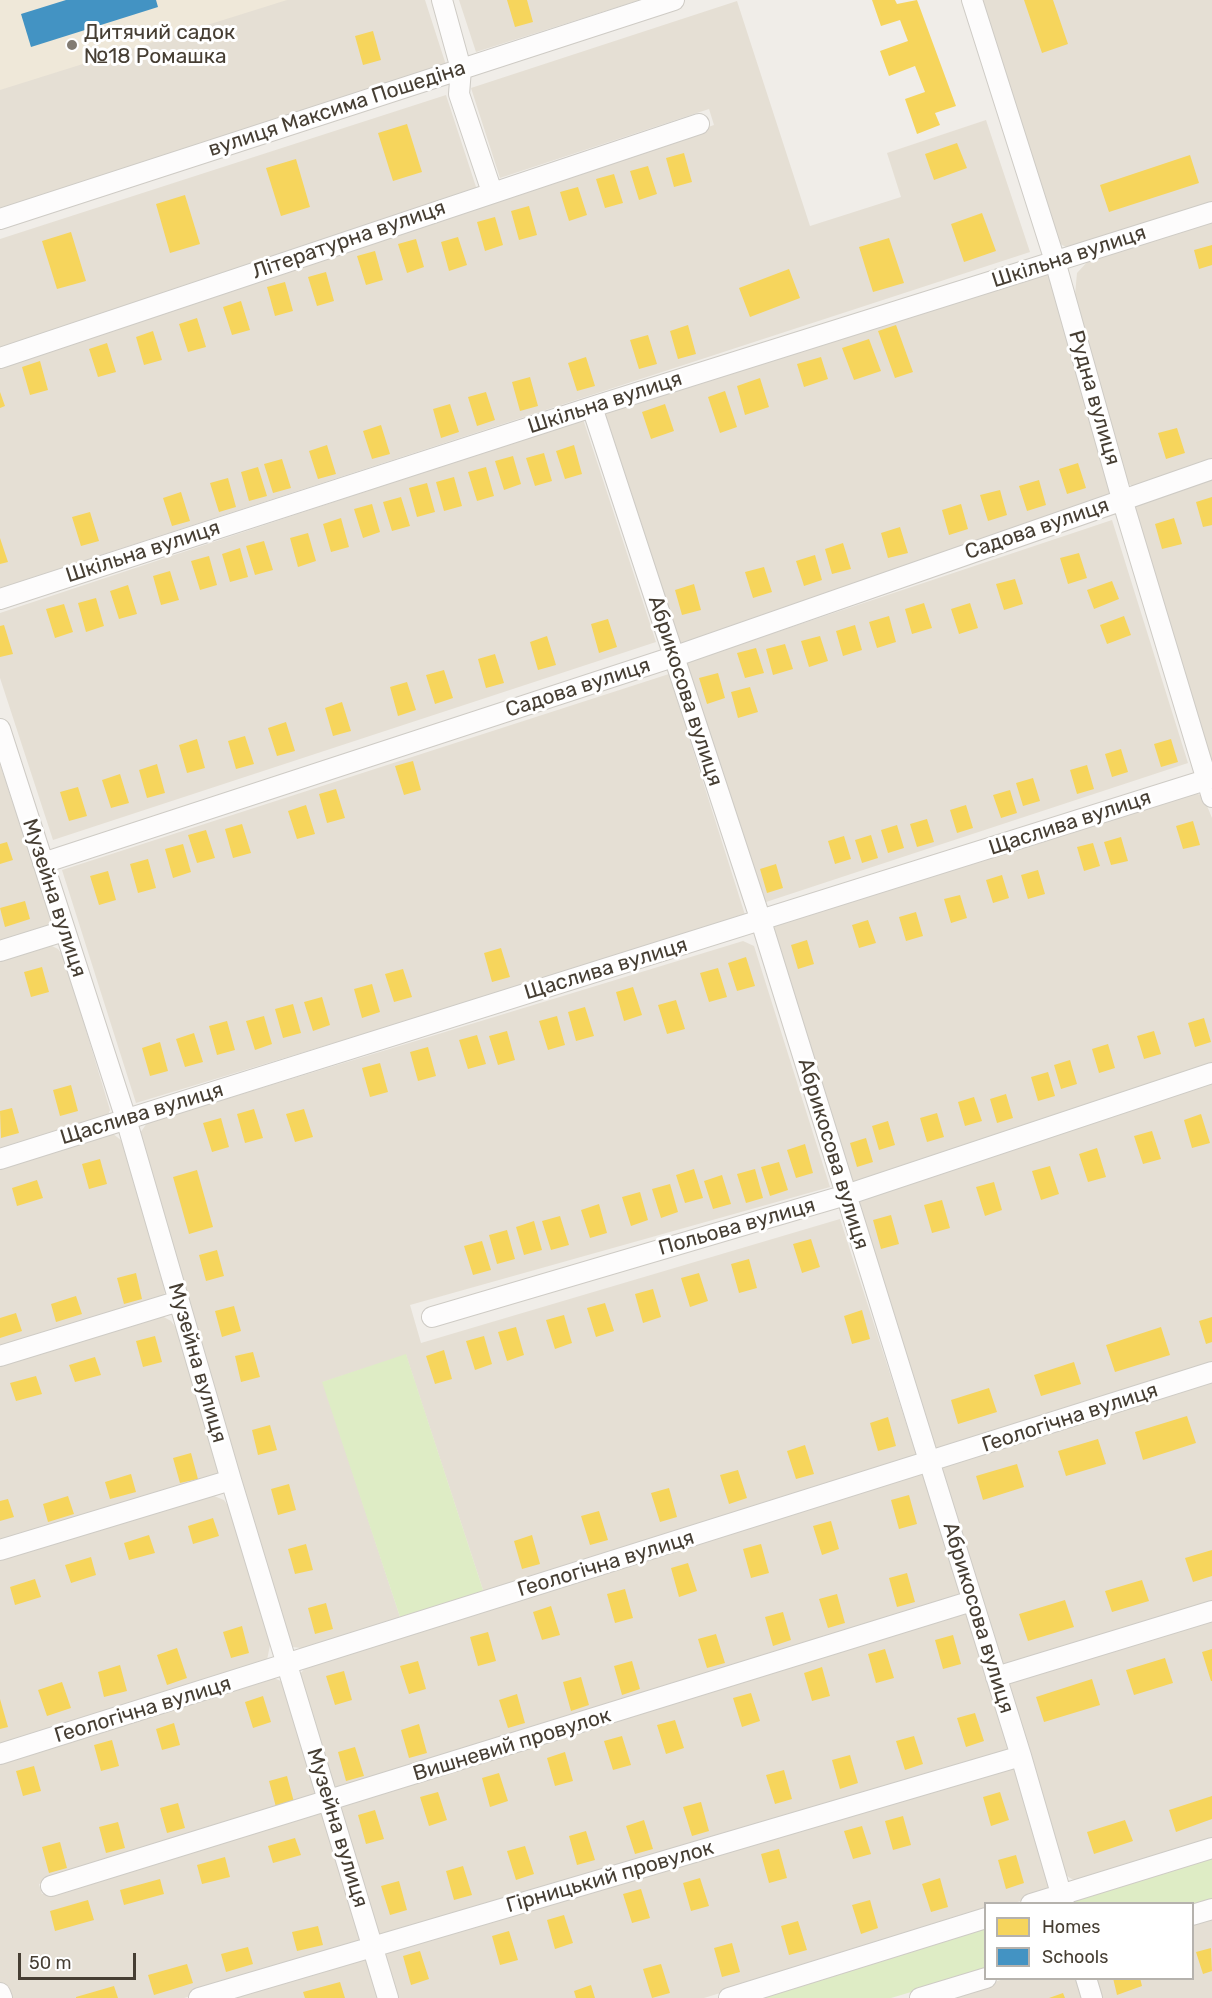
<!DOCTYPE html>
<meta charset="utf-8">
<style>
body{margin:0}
#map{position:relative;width:1212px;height:1998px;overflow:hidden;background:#f0ede8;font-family:Rubik,sans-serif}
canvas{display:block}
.legend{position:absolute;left:984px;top:1902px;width:210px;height:78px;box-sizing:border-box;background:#fff;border:2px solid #b5b2ad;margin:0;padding:8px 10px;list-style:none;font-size:18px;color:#463e33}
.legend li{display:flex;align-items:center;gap:12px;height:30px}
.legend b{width:30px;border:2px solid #b5b2ad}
.scale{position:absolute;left:18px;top:1953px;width:118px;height:27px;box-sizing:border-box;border:3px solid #463e33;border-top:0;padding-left:8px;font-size:18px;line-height:21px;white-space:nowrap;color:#463e33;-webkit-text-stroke:4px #fff;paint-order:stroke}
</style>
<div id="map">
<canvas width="1212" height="1998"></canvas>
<ul class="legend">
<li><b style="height:16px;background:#f6d55c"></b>Homes</li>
<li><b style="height:16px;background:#4393c3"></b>Schools</li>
</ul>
<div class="scale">50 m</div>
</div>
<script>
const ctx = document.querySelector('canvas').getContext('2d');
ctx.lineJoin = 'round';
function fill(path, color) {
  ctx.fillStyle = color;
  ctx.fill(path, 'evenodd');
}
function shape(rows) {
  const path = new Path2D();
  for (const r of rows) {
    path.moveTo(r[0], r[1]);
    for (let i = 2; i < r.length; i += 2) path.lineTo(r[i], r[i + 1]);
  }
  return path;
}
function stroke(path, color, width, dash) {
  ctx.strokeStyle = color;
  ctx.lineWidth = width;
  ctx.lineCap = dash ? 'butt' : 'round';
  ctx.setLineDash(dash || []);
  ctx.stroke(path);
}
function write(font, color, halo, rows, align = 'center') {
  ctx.font = font + ' Rubik,sans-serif';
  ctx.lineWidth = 6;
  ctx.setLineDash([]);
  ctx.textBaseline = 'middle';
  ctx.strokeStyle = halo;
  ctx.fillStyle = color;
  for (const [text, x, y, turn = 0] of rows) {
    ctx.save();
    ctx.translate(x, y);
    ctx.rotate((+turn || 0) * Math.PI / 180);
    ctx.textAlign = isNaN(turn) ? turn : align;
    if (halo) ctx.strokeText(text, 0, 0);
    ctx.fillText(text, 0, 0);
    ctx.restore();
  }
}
const residential = shape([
 [0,0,425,0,446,65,0,211],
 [459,0,640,0,476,52],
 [980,0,1212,0,1212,206,1068,248,1060,244,1054,237],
 [737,1,810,226,901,197,887,153,986,120,1030,252,0,588,0,367,714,125,709,109,500,178,471,88],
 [446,95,477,190,0,350,0,239],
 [1212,220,1212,465,1134,488,1126,481,1075,295,1077,273,1090,259],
 [1048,272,1052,277,1110,493,1108,497,679,645,600,411],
 [583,419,656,642,53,840,0,678,0,613],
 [1212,478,1212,763,1207,758,1134,509,1136,504],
 [1112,520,1188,763,763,903,687,662],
 [669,674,746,918,136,1103,62,870],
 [0,764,51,918,47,927,0,948],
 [1195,793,1203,796,1212,818,1212,1069,863,1185,846,1182,770,932,774,925],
 [743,941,754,946,830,1187,410,1305,421,1343,840,1219,917,1457,484,1593,406,1355,323,1382,401,1620,310,1649,292,1647,138,1136,147,1123],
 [50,945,58,949,64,957,110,1110,107,1117,0,1153,0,957],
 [1212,1081,1212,1367,935,1453,858,1199],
 [112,1133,122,1141,165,1291,164,1296,0,1351,0,1166],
 [162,1316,171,1321,178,1330,219,1471,218,1476,0,1546,0,1363],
 [1212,1379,1212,1604,1003,1669,939,1466],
 [920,1472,927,1475,964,1595,335,1791,300,1674,307,1666],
 [209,1494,224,1500,229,1507,271,1640,267,1660,0,1751,0,1558],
 [968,1611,1010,1750,388,1940,376,1935,339,1810,342,1804],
 [1212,1619,1212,1842,1076,1881,1070,1878,1063,1873,1008,1686,1010,1682],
 [274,1678,283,1682,322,1790,315,1802,39,1884,42,1894,321,1809,364,1939,354,1948,184,1998,0,1998,0,1763,263,1679],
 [1014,1764,1053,1882,1048,1893,1014,1903,986,1904,985,1912,704,1998,393,1998,383,1956,386,1951],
 [1212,1917,1212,1998,1096,1998,1090,1979,1192,1978,1193,1923],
 [357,1956,370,1962,380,1998,216,1998],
 [1007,1978,1082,1979,1087,1998,942,1998]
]);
const education = shape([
 [0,0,287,0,0,90]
]);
const green = shape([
 [406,1354,484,1593,401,1620,322,1382],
 [1212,1857,1212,1901,1193,1907,1192,1904,1073,1904,1075,1900],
 [985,1925,985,1970,891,1998,747,1998]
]);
const homes = shape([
 [507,0,527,0,533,22,515,27],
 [872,0,895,0,897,4,917,0,956,106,935,113,940,125,917,134,905,99,925,92,915,66,889,76,880,51,908,41,900,20,881,26],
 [1024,0,1053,0,1068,44,1042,53],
 [373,31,381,60,363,65,355,36],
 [407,124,422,172,393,181,378,133],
 [957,143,967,168,934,180,925,154],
 [684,153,692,182,674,187,666,158],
 [1190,155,1199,183,1109,212,1100,185],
 [296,159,310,207,281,216,266,168],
 [648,166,657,194,639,200,630,171],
 [614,174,623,203,605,208,596,179],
 [578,187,587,215,569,221,560,192],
 [185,195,200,244,170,253,156,204],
 [529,206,537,235,519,240,511,211],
 [982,213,996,251,964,262,951,224],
 [495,217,503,245,485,251,477,222],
 [71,232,86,281,57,289,42,241],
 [458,237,467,265,449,271,441,242],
 [889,238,904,283,873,292,859,247],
 [416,239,424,267,407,273,398,244],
 [1212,245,1212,265,1199,269,1194,250],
 [375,251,383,280,366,285,357,256],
 [789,269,800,298,750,317,739,288],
 [326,272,334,301,317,306,308,277],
 [285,282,293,311,275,316,267,287],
 [241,301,250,330,232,335,223,307],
 [197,318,206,347,188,352,179,324],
 [688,325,696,354,678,359,670,331],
 [896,325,913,372,895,378,878,331],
 [153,331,162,360,144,365,136,337],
 [648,335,657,364,639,369,630,340],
 [869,339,881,371,854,380,842,348],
 [107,343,116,372,98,377,89,349],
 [586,357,595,386,577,391,568,363],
 [821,357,828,379,804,387,797,364],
 [40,361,48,390,30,395,22,367],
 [530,377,538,406,520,411,512,382],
 [760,378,769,407,745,415,737,386],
 [725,391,737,427,720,433,708,397],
 [0,392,5,406,0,408],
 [486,392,495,420,477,426,468,397],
 [450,404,459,432,441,438,433,409],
 [665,404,674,431,651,439,642,412],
 [381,425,390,454,372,459,363,431],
 [1177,428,1185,453,1166,459,1158,433],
 [327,445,336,474,318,479,309,451],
 [574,445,582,474,565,479,556,451],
 [544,453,552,481,535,486,526,458],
 [513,456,521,484,504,490,495,461],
 [282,459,291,488,273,493,264,464],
 [1078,463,1086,488,1067,494,1059,469],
 [258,467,267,496,249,501,241,472],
 [486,467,494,496,477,501,468,472],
 [454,477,462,506,444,511,436,482],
 [228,478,236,507,219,512,210,483],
 [1039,480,1046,505,1027,511,1019,486],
 [427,483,435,512,417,517,409,488],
 [1000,490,1007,515,988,521,980,495],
 [181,492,190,521,172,526,163,498],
 [401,497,410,526,392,531,383,502],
 [1212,497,1212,525,1203,527,1196,502],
 [372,504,380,532,363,538,354,509],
 [961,504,968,529,949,535,942,510],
 [90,512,99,541,81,546,72,517],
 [341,518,349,547,331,552,323,524],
 [1174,518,1182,544,1162,549,1155,524],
 [900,527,908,553,888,558,881,533],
 [308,533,316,561,298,567,290,538],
 [0,538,8,562,0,564],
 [264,541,273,570,255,575,246,546],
 [843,543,851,569,832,574,825,549],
 [240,548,248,577,230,582,222,554],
 [1079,553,1087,578,1068,584,1060,558],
 [815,555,822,580,804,586,796,561],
 [209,556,217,585,200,590,191,561],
 [764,567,772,592,753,598,745,572],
 [170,571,179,600,161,605,153,576],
 [1015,579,1023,604,1004,610,996,584],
 [1112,581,1119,599,1094,609,1087,590],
 [694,584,701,610,682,615,675,590],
 [128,585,137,614,119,619,110,591],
 [96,598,104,626,86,632,78,603],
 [924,603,932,628,912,634,905,609],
 [970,603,978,628,959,634,951,609],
 [64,604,73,632,55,638,46,609],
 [889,616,896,642,877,648,869,622],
 [1124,616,1131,635,1107,644,1100,625],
 [608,619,617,647,599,653,591,624],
 [4,625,13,654,0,657,0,626],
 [855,625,862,650,843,656,836,631],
 [547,636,556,665,538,670,530,642],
 [820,636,828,661,809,667,801,641],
 [785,644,793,669,773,675,766,649],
 [756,648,764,673,745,678,737,653],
 [495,654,504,683,486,688,478,659],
 [444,670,453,698,435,704,426,675],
 [718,673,725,698,707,704,699,678],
 [407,682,416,710,398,716,390,687],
 [750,687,758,712,738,718,731,692],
 [342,702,351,731,333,736,325,708],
 [286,722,295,751,277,756,268,728],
 [245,736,254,764,236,769,228,741],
 [197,739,205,768,187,773,179,745],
 [1171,739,1178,762,1161,767,1154,744],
 [1121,749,1128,772,1112,777,1105,754],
 [413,761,421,790,404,795,395,766],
 [157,764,165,793,147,798,139,770],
 [1087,765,1094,789,1077,794,1070,770],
 [120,774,129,803,111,808,102,780],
 [1033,778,1040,801,1023,806,1016,783],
 [78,787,87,816,69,821,60,792],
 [336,789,345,818,327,823,319,794],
 [1010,790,1017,813,1001,818,993,795],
 [306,805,315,834,297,839,288,811],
 [966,805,973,828,957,833,950,810],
 [927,819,934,842,917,847,910,824],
 [1193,821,1200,845,1183,849,1176,826],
 [242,824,251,853,233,858,225,829],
 [897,825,904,848,888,853,881,830],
 [206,830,215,858,197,863,188,835],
 [871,835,878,858,862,863,855,840],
 [844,836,851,859,835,864,828,841],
 [1121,837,1128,861,1111,865,1104,842],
 [7,842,13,860,0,864,0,844],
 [1093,843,1100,866,1084,871,1077,847],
 [183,844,191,872,173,878,165,849],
 [148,859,156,888,138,893,130,864],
 [776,864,783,888,767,893,760,869],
 [1038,870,1045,894,1028,899,1021,875],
 [108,871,116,900,99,905,90,876],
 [1002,875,1009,898,993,903,986,880],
 [960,895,967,918,951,923,944,899],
 [25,901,30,919,5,927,0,908],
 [916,912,923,936,906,941,899,917],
 [868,920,876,943,859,948,852,925],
 [807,940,814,964,798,969,791,945],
 [501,948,510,977,492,982,484,953],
 [746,957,755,986,737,991,728,963],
 [42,967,49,992,31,997,24,972],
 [718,968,727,997,709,1002,700,973],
 [403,969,412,997,394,1002,385,974],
 [372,984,380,1012,362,1018,354,989],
 [633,987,642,1015,624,1021,616,992],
 [322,997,330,1025,313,1031,304,1002],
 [676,1000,685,1029,667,1034,658,1005],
 [293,1004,301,1033,283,1038,275,1009],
 [585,1007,594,1036,576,1041,568,1012],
 [264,1016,272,1044,255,1050,246,1021],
 [557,1016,565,1045,548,1050,539,1021],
 [1204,1018,1211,1042,1195,1047,1188,1023],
 [227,1021,235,1050,217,1055,209,1026],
 [507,1031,515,1060,498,1065,489,1036],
 [1154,1031,1161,1054,1144,1059,1137,1036],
 [194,1033,203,1062,185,1067,176,1039],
 [477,1035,486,1064,468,1069,459,1040],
 [160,1042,168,1071,150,1076,142,1048],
 [1108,1044,1115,1068,1099,1073,1092,1049],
 [428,1047,436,1076,418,1081,410,1052],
 [1070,1060,1077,1084,1061,1089,1054,1065],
 [380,1063,388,1092,370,1097,362,1068],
 [1048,1072,1055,1096,1038,1101,1031,1077],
 [71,1085,78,1111,60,1116,53,1090],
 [1006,1094,1013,1118,997,1123,990,1099],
 [974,1097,982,1121,965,1126,958,1102],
 [12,1108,19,1133,1,1138,0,1111],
 [254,1109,263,1138,245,1143,237,1114],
 [304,1109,313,1137,295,1142,286,1114],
 [937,1113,944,1137,927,1142,920,1118],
 [1201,1114,1210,1143,1192,1148,1184,1120],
 [221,1118,229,1147,212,1152,203,1123],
 [888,1121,895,1145,879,1150,872,1126],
 [1152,1131,1161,1159,1143,1164,1134,1136],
 [866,1138,873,1162,857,1167,850,1143],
 [805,1144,813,1173,796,1178,787,1150],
 [1097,1148,1106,1177,1088,1182,1079,1154],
 [100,1159,107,1184,89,1189,82,1164],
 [779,1162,788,1190,770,1196,761,1167],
 [1050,1166,1059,1194,1041,1200,1032,1171],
 [694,1169,703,1198,685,1203,676,1175],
 [755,1169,763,1198,746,1203,737,1174],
 [197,1170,213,1227,189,1234,173,1177],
 [722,1175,731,1204,713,1209,704,1181],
 [37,1180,43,1198,17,1206,12,1188],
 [994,1182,1002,1210,985,1216,976,1187],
 [670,1184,678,1212,661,1218,652,1189],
 [640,1192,648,1220,631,1226,622,1197],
 [942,1200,950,1228,932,1233,924,1205],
 [599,1204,607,1233,590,1238,581,1210],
 [891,1215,899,1244,881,1249,873,1220],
 [560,1216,569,1245,551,1250,542,1221],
 [534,1221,542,1250,524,1255,516,1227],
 [507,1230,515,1259,497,1264,489,1235],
 [811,1239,820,1267,802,1273,793,1244],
 [482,1241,491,1270,473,1275,464,1246],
 [217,1250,224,1276,206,1281,199,1255],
 [749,1259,757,1288,739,1293,731,1264],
 [136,1273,142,1299,124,1304,117,1278],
 [699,1273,708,1301,690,1307,681,1278],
 [653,1289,661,1317,643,1323,635,1294],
 [76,1296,82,1314,56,1322,51,1304],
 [605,1303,614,1331,596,1337,587,1308],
 [234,1306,241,1331,222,1337,215,1311],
 [862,1310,870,1339,852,1344,844,1316],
 [16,1313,22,1331,0,1338,0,1318],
 [564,1315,572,1343,555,1349,546,1320],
 [1212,1317,1212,1342,1206,1344,1199,1321],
 [516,1327,524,1355,507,1361,498,1332],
 [1161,1327,1170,1355,1115,1372,1106,1345],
 [155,1336,162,1362,143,1367,136,1341],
 [484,1336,492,1364,475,1370,466,1341],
 [444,1350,452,1379,435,1384,426,1356],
 [253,1352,260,1377,241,1382,235,1356],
 [95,1357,101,1375,75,1382,69,1365],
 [1074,1362,1081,1384,1041,1396,1034,1375],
 [36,1376,42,1394,16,1401,10,1383],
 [989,1388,997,1412,958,1424,951,1400],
 [1187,1416,1196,1443,1143,1460,1135,1432],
 [888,1417,896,1446,878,1451,870,1423],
 [270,1425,277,1450,258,1455,252,1430],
 [1098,1439,1106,1464,1066,1476,1058,1451],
 [805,1445,814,1474,796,1479,787,1451],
 [191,1453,198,1479,180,1483,173,1458],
 [1017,1464,1024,1487,983,1500,976,1476],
 [738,1470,747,1498,729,1504,720,1475],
 [131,1474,136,1492,110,1499,105,1482],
 [289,1484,296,1510,278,1515,271,1489],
 [669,1488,677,1517,660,1522,651,1493],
 [909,1495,917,1524,899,1529,891,1500],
 [68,1496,74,1514,48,1522,43,1504],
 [8,1499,14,1517,0,1521,0,1501],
 [599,1511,608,1540,590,1545,581,1516],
 [213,1518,219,1536,193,1544,188,1526],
 [831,1521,839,1549,822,1555,813,1526],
 [149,1535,155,1553,129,1560,124,1543],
 [532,1535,540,1564,522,1569,514,1541],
 [306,1544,313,1570,295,1574,288,1549],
 [761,1544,769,1573,751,1578,743,1549],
 [1212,1550,1212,1576,1193,1582,1185,1558],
 [91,1557,96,1575,71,1583,65,1565],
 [688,1563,697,1591,679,1597,671,1568],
 [907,1573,915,1602,897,1607,889,1578],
 [35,1579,41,1597,15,1605,10,1587],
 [1142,1580,1149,1601,1112,1612,1105,1591],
 [625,1589,633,1618,615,1623,607,1594],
 [837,1594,845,1623,828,1628,819,1599],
 [1065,1600,1074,1627,1028,1641,1019,1614],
 [326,1603,333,1629,315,1634,308,1608],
 [551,1606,560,1635,542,1640,533,1612],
 [783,1612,791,1640,773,1646,765,1617],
 [242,1626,249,1653,231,1658,223,1632],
 [488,1632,496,1661,478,1666,470,1637],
 [716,1634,725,1663,707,1668,698,1639],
 [953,1635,961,1664,943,1669,935,1640],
 [177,1648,187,1678,167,1685,157,1655],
 [885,1649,894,1678,876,1683,868,1654],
 [1212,1649,1212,1681,1211,1681,1202,1652],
 [1165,1658,1173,1683,1134,1695,1126,1670],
 [418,1661,426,1689,409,1694,400,1666],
 [632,1661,640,1689,622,1695,614,1666],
 [120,1665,127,1691,104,1697,98,1672],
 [822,1667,830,1696,812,1701,804,1673],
 [344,1671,352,1700,335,1705,326,1676],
 [581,1677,589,1705,571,1711,563,1682],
 [1092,1679,1100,1705,1044,1722,1036,1697],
 [62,1682,71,1708,47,1716,38,1690],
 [751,1693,760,1721,742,1727,733,1698],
 [517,1694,525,1723,508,1728,499,1700],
 [263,1696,271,1722,253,1728,245,1702],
 [0,1699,8,1727,0,1729],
 [975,1713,984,1741,966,1747,957,1718],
 [675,1720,684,1748,666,1754,657,1725],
 [174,1723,180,1745,162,1750,156,1729],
 [419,1724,427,1753,409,1758,401,1730],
 [622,1736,631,1765,613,1770,604,1741],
 [914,1736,923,1764,905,1770,896,1741],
 [112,1740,119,1766,101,1771,94,1745],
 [355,1747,364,1776,346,1781,338,1752],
 [565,1752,573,1781,555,1786,547,1758],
 [850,1755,858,1783,840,1789,832,1760],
 [34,1766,41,1791,23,1796,16,1771],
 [784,1770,792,1799,775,1804,766,1775],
 [499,1773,508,1801,490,1807,482,1778],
 [287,1776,294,1802,276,1807,269,1781],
 [438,1792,447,1820,429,1826,420,1797],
 [1000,1792,1009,1820,991,1826,983,1797],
 [1212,1796,1212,1819,1176,1832,1169,1810],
 [701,1802,709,1831,692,1836,683,1807],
 [178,1803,185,1828,167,1833,160,1808],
 [375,1810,384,1839,366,1844,358,1815],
 [903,1816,911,1845,893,1850,885,1821],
 [644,1820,653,1849,635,1854,626,1826],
 [1125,1820,1133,1841,1094,1854,1087,1832],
 [118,1822,125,1848,106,1853,99,1827],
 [862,1826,871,1854,853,1859,844,1831],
 [586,1831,595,1860,577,1865,569,1836],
 [295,1838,301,1855,273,1863,268,1846],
 [60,1842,67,1868,49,1873,42,1847],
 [525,1846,534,1874,516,1880,507,1851],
 [779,1849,787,1878,769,1883,761,1854],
 [1016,1855,1024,1883,1006,1889,998,1860],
 [225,1857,230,1877,202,1884,197,1865],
 [463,1866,472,1895,454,1900,446,1871],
 [700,1878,709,1906,691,1911,683,1883],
 [940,1878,948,1907,931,1912,922,1884],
 [160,1879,164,1894,124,1905,120,1890],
 [399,1881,407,1910,390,1915,381,1886],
 [641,1889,650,1918,632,1923,623,1894],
 [88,1900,94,1920,55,1931,50,1911],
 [870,1900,878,1928,861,1934,852,1905],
 [564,1915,573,1943,555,1949,547,1920],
 [798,1921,807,1950,789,1955,781,1926],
 [318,1926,323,1945,297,1951,292,1932],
 [509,1931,518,1960,500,1965,492,1936],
 [732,1943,740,1972,722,1977,714,1948],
 [248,1947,253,1964,226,1972,221,1954],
 [1211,1948,1212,1971,1203,1974,1196,1952],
 [420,1951,429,1979,411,1985,403,1956],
 [187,1964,193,1983,154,1995,148,1975],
 [661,1964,670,1993,652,1998,643,1969],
 [1113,1978,1140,1978,1142,1986,1117,1995],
 [340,1982,345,1998,305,1998,303,1992],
 [591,1985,595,1998,576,1998,574,1991],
 [114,1986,118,1998,76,1998,76,1997],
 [1063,1993,1065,1998,1049,1998]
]);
const schools = shape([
 [66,0,156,0,158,7,31,47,21,14]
]);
const minor = shape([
 [442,0,461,69,459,94,492,192],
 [972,0,1055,261,1122,499,1212,797],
 [0,219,674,0],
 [0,358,699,124],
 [592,407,761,921,1021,1756,1064,1904],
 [0,599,592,407,1212,212],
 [0,729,126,1119,231,1480,388,1998],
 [43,863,673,657,1212,469],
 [0,951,64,931],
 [0,1159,1212,778],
 [432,1317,846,1195,1212,1073],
 [0,1356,179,1301],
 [0,1550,231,1480],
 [996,1677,1212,1611],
 [0,1754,1212,1372],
 [51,1886,972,1601],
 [1031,1904,1212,1848],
 [1192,1915,1212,1909],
 [1086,1978,1092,1998],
 [0,1993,2,1998],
 [199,1998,1021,1756],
 [729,1998,986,1918],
 [920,1998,986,1978]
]);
const markers = [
 [72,45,6,"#827b72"]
];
const poiNames = [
 ["Дитячий садок",84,33],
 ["№18 Ромашка",84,57]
];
const streetNames = [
 ["вулиця Максима Пошедіна",337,109,-18],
 ["Літературна вулиця",349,240,-19],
 ["Шкільна вулиця",1069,257,-18],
 ["Рудна вулиця",1094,398,74],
 ["Шкільна вулиця",605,403,-18],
 ["Садова вулиця",1037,529,-19],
 ["Шкільна вулиця",143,552,-18],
 ["Садова вулиця",578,688,-18],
 ["Абрикосова вулиця",685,691,72],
 ["Щаслива вулиця",1070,823,-18],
 ["Музейна вулиця",54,898,72],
 ["Щаслива вулиця",606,969,-17],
 ["Щаслива вулиця",142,1114,-17],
 ["Абрикосова вулиця",833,1154,73],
 ["Польова вулиця",737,1227,-16],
 ["Музейна вулиця",197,1363,74],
 ["Геологічна вулиця",1070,1418,-18],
 ["Геологічна вулиця",606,1564,-17],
 ["Абрикосова вулиця",978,1618,73],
 ["Геологічна вулиця",143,1710,-17],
 ["Вишневий провулок",512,1745,-17],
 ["Музейна вулиця",337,1828,73],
 ["Гірницький провулок",610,1877,-16]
];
fill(residential, '#e5dfd4');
fill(education, '#efe8d9');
fill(green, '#deecc5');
fill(homes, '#f6d55c');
fill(schools, '#4393c3');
stroke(minor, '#cecbc5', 22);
stroke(minor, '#fdfcfc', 20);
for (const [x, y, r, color] of markers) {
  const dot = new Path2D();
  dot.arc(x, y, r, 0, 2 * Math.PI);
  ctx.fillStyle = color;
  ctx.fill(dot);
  stroke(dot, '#fff', 2);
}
write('21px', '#463e33', '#fff', poiNames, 'left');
write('21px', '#463e33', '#fff', streetNames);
</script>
